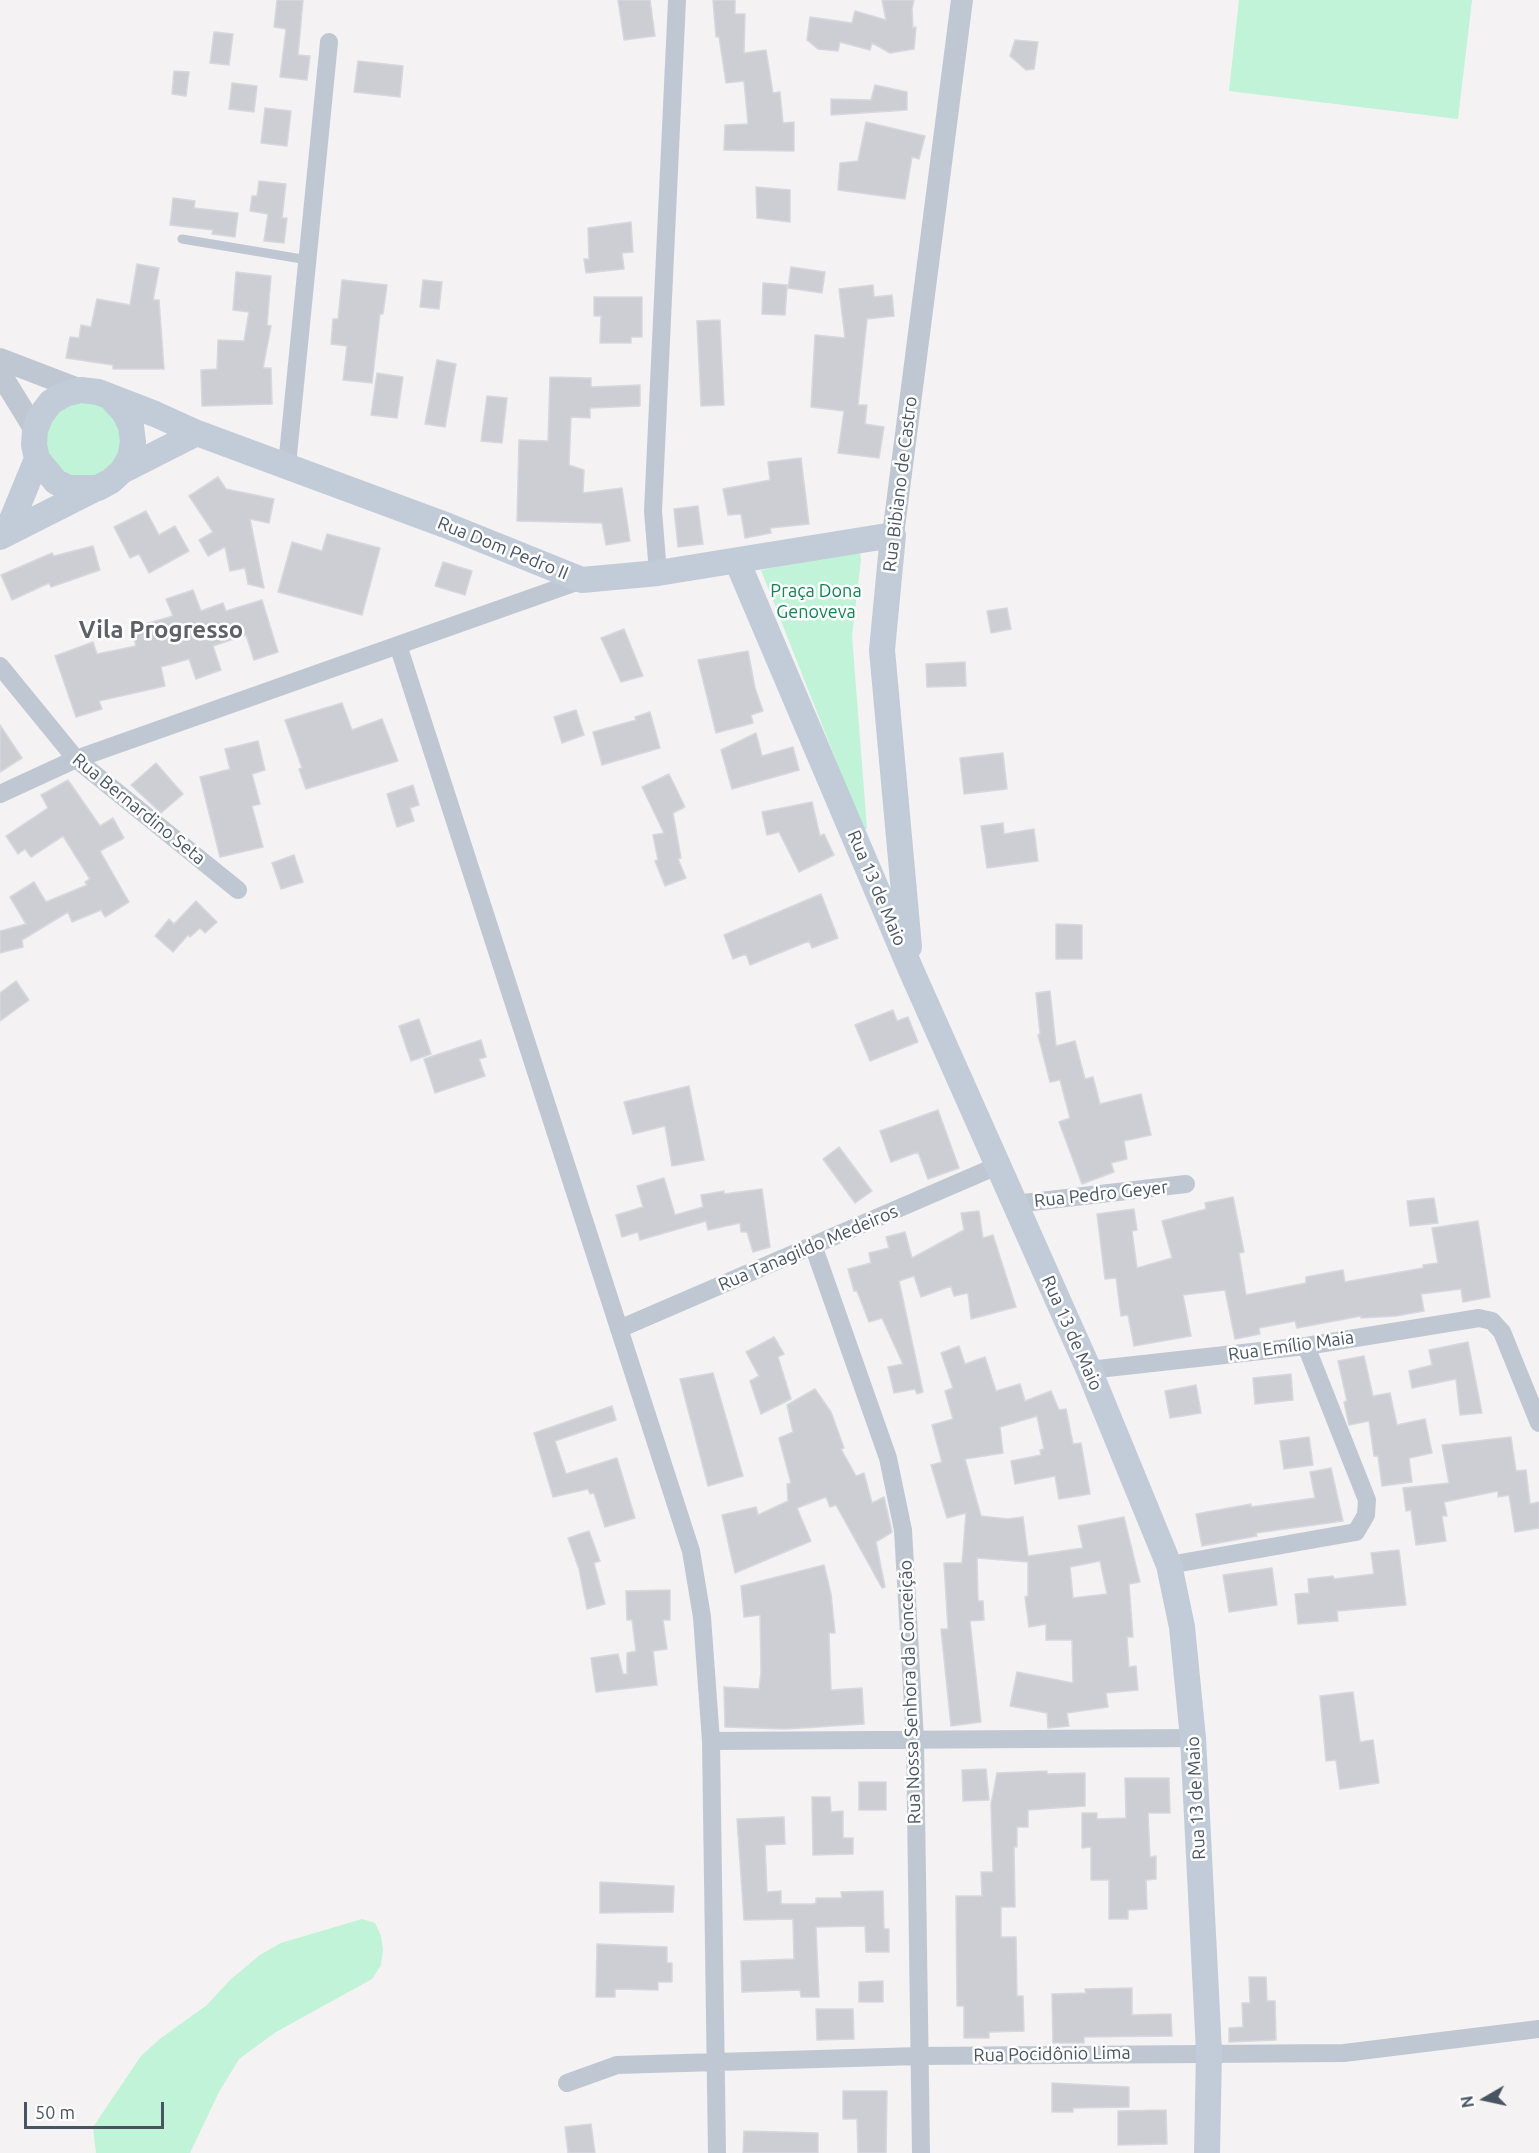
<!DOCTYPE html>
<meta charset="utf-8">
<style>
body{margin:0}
#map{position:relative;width:1539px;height:2153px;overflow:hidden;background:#f4f2f2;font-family:Ubuntu,sans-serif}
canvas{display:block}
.north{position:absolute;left:1455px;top:2069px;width:60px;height:60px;-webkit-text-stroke:4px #fff;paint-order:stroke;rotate:261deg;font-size:16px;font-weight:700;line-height:24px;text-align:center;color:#485461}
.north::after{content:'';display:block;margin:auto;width:21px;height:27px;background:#485461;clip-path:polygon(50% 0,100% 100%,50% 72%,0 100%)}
.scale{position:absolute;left:24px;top:2102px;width:140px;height:27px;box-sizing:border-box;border:3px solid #485461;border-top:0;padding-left:8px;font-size:18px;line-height:21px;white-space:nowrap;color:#485461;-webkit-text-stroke:4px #fff;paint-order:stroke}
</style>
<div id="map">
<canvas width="1539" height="2153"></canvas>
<div class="north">N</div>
<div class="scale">50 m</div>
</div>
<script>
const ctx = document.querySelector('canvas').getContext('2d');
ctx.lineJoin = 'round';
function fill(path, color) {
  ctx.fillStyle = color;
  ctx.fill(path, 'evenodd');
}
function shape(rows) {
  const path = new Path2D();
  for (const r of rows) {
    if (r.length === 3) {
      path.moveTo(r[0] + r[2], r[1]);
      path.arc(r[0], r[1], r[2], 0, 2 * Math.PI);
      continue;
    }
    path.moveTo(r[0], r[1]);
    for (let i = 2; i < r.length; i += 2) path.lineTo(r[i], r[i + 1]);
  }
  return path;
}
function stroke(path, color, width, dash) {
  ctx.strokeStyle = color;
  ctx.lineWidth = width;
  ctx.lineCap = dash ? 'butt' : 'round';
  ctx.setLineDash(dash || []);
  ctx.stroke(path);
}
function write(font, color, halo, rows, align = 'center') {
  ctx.font = font + ' Ubuntu,sans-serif';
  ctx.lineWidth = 5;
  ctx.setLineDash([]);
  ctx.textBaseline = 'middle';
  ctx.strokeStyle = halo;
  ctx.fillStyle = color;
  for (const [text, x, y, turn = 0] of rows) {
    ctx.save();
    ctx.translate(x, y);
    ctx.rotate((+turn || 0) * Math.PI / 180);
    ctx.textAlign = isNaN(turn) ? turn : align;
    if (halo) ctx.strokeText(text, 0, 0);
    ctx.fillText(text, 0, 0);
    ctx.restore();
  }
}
const green = shape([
 [1239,0,1472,0,1458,119,1229,91],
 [83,440,38],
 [860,551,861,560,852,636,867,829,863,829,761,570],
 [362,1919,375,1923,381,1936,383,1950,381,1965,372,1979,276,2032,239,2059,219,2092,190,2153,96,2153,93,2127,141,2056,161,2038,207,2005,230,1980,260,1955,281,1943]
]);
const building = shape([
 [277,0,303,0,298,55,310,56,307,80,280,77,286,29,274,27,277,0],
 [618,0,650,0,655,36,624,40,618,0],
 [713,0,735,0,735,14,745,14,744,53,766,50,773,93,780,92,783,123,794,122,794,151,724,150,725,125,748,124,744,81,726,83,719,37,716,37,713,0],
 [882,0,914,0,912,9,913,28,916,27,914,49,890,53,872,43,870,50,840,42,838,51,818,49,807,40,810,17,852,23,855,11,886,20,882,0],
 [214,32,233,34,229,65,210,63,214,32],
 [1015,40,1038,42,1034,69,1026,70,1010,56,1015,40],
 [358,61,403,66,400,97,354,92,358,61],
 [174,71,189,72,186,96,172,94,174,71],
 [232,83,257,86,254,112,229,109,232,83],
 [875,85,907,92,907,110,831,115,831,99,871,100,875,85],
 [265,108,291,111,287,146,261,143,265,108],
 [866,122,925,136,919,159,912,157,905,199,838,190,840,163,858,161,866,122],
 [259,181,286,184,282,218,287,218,284,243,264,241,268,214,250,211,252,196,257,196,259,181],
 [756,187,790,190,790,222,757,218,756,187],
 [173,198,195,201,194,208,238,213,235,237,212,234,213,230,170,225,173,198],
 [631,222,633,252,622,253,624,269,586,273,584,259,589,259,588,228,631,222],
 [137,264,159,268,153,300,159,300,164,369,113,369,113,365,66,358,70,337,79,338,81,325,91,327,97,299,130,305,137,264],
 [791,267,825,272,822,293,788,288,791,267],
 [236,272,271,276,267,325,271,326,263,368,271,368,272,404,202,406,201,370,217,369,218,340,244,341,249,312,233,310,236,272],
 [342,280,387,285,383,314,380,314,372,383,343,380,347,346,331,344,333,319,338,319,342,280],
 [423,280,442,282,439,309,420,307,423,280],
 [763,283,787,285,785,315,762,314,763,283],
 [873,285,874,297,892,295,894,316,867,319,858,405,867,405,865,424,884,427,879,458,838,453,844,411,811,407,815,335,845,338,839,289,873,285],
 [594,297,642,297,642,337,631,337,631,343,600,343,601,316,594,316,594,297],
 [720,320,724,405,701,406,697,321,720,320],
 [437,360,456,364,445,427,425,424,437,360],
 [377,373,403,377,397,418,371,415,377,373],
 [550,377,591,378,591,387,640,385,640,406,590,408,590,418,571,417,569,465,584,470,583,493,622,488,630,541,606,545,602,523,517,521,519,440,548,441,550,377],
 [487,396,507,398,502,443,481,441,487,396],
 [801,458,809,524,770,528,771,533,745,538,741,514,728,515,723,489,770,480,768,462,801,458],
 [218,477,226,489,274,499,269,523,250,519,264,588,248,584,245,568,230,571,225,547,208,556,199,540,213,532,189,496,218,477],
 [698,506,703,544,678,547,674,509,698,506],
 [146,511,159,535,175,526,189,551,149,573,139,554,130,558,114,527,146,511],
 [327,534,380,548,362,615,278,592,292,542,322,551,327,534],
 [93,546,100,570,51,587,49,583,12,600,1,575,52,553,54,556,93,546],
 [443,562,472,571,465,595,435,586,443,562],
 [193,590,201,611,223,603,226,611,262,600,278,652,254,660,246,635,213,646,221,670,196,679,189,659,161,667,165,686,99,701,102,709,76,717,55,656,93,642,97,654,136,646,131,628,173,616,166,599,193,590],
 [1007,608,1011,629,991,633,987,611,1007,608],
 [624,629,643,676,621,682,601,638,624,629],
 [748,651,755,688,763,711,751,715,753,723,716,733,698,660,748,651],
 [965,662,966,686,927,687,926,664,965,662],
 [342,703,352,730,382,719,398,761,306,789,299,769,302,768,285,720,342,703],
 [576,710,584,735,562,743,554,717,576,710],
 [650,712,660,748,602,765,593,732,636,720,635,717,650,712],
 [0,725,22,758,0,772,0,725],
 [756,733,762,756,793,747,799,770,732,789,721,750,756,733],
 [258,741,265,770,252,774,260,804,252,806,263,847,220,857,200,777,230,769,225,749,258,741],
 [1003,753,1007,789,964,794,960,758,1003,753],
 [156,763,183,794,161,813,131,785,156,763],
 [669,774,685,807,673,813,681,858,678,859,686,878,665,886,655,861,658,860,653,835,664,833,642,787,669,774],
 [68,780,100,826,113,818,124,838,100,851,129,902,105,917,101,910,72,922,68,912,22,940,23,947,0,953,0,931,26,924,10,897,34,882,46,902,87,885,85,882,90,879,63,836,31,857,25,849,18,854,6,836,48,808,41,795,68,780],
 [413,785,419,805,410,808,414,821,397,827,387,794,413,785],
 [812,802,820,836,824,834,834,855,799,872,779,832,767,835,762,812,812,802],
 [1003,823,1004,834,1034,829,1038,861,987,868,981,826,1003,823],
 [294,855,303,882,281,889,272,863,294,855],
 [821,894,838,938,812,948,809,941,750,965,746,954,733,959,724,935,821,894],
 [196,901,217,922,205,933,200,928,190,937,188,935,173,952,155,936,169,919,174,924,196,901],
 [1056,924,1082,925,1082,959,1056,959,1056,924],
 [16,981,29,1000,0,1021,0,993,16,981],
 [1050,991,1056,1046,1075,1041,1085,1079,1093,1077,1100,1104,1141,1094,1151,1135,1124,1141,1127,1159,1111,1163,1114,1172,1082,1184,1059,1122,1070,1118,1060,1080,1050,1082,1038,1035,1040,1034,1036,993,1050,991],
 [893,1010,897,1021,908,1017,918,1042,870,1061,855,1025,893,1010],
 [419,1019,431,1054,411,1061,399,1026,419,1019],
 [481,1040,486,1057,479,1059,485,1076,435,1093,424,1059,481,1040],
 [689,1086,704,1160,672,1166,665,1126,633,1134,624,1102,689,1086],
 [938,1110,959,1168,928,1179,918,1152,891,1162,880,1131,938,1110],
 [839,1147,872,1191,855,1203,823,1159,839,1147],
 [664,1178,675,1215,703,1207,701,1195,724,1191,724,1194,762,1189,770,1247,753,1252,747,1232,741,1232,740,1223,708,1230,706,1221,640,1240,638,1232,622,1237,616,1215,643,1207,637,1186,664,1178],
 [1233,1197,1244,1252,1239,1253,1246,1295,1306,1283,1306,1277,1343,1270,1345,1282,1423,1268,1423,1265,1438,1263,1432,1228,1478,1221,1490,1297,1463,1302,1461,1289,1421,1294,1424,1311,1396,1316,1361,1318,1361,1316,1297,1328,1295,1321,1259,1328,1260,1334,1235,1339,1225,1290,1183,1295,1191,1336,1134,1346,1128,1315,1121,1316,1116,1278,1105,1279,1097,1214,1134,1209,1137,1230,1132,1231,1137,1268,1172,1258,1162,1221,1206,1209,1205,1203,1233,1197],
 [1434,1198,1438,1223,1410,1226,1407,1201,1434,1198],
 [979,1211,983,1238,993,1235,1016,1307,971,1319,968,1293,954,1296,951,1286,921,1297,914,1276,899,1281,923,1392,917,1394,915,1389,894,1393,888,1367,903,1364,882,1318,869,1322,857,1291,854,1291,848,1269,871,1263,869,1253,889,1248,886,1237,905,1232,912,1258,964,1230,961,1213,979,1211],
 [774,1337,784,1354,778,1357,791,1399,761,1414,750,1381,759,1376,746,1352,774,1337],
 [1468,1342,1482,1413,1460,1415,1456,1379,1412,1388,1409,1371,1432,1365,1429,1350,1468,1342],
 [959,1346,965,1364,985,1357,996,1391,1020,1384,1025,1401,1051,1391,1059,1410,1066,1409,1073,1444,1081,1443,1090,1494,1059,1499,1055,1476,1015,1484,1011,1461,1041,1455,1040,1450,1044,1449,1037,1416,1000,1427,1003,1453,965,1459,981,1516,1008,1519,1023,1517,1028,1556,1083,1548,1078,1526,1124,1517,1140,1582,1129,1584,1133,1637,1127,1637,1129,1667,1136,1666,1138,1690,1106,1693,1108,1707,1067,1713,1069,1726,1048,1728,1047,1713,1010,1706,1017,1672,1073,1683,1072,1640,1046,1640,1046,1624,1029,1627,1025,1597,1028,1596,1028,1562,977,1558,978,1601,983,1601,984,1620,970,1621,981,1722,951,1726,941,1629,948,1629,944,1563,962,1563,966,1513,947,1518,931,1465,942,1462,932,1425,953,1419,945,1391,953,1388,941,1353,959,1346],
 [1100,1561,1107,1594,1073,1598,1070,1567,1100,1561],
 [1364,1356,1373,1396,1390,1393,1397,1425,1425,1419,1432,1453,1409,1458,1412,1482,1382,1486,1378,1456,1374,1456,1369,1421,1349,1425,1348,1421,1344,1402,1347,1401,1338,1361,1364,1356],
 [713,1373,743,1476,708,1486,680,1379,713,1373],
 [1291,1374,1293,1400,1255,1404,1253,1378,1291,1374],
 [1196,1385,1201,1413,1170,1418,1165,1391,1196,1385],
 [815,1389,831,1412,844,1448,841,1449,856,1476,864,1473,872,1503,884,1497,885,1501,892,1532,876,1542,885,1587,882,1588,836,1505,830,1507,826,1497,797,1508,811,1541,735,1573,722,1515,756,1507,758,1515,788,1501,787,1484,791,1483,779,1438,793,1432,787,1405,815,1389],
 [612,1406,616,1420,555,1441,566,1474,617,1458,635,1518,605,1527,594,1493,590,1494,588,1489,553,1497,534,1433,612,1406],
 [1309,1437,1313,1465,1284,1469,1280,1441,1309,1437],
 [1511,1437,1516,1471,1526,1470,1530,1504,1539,1502,1539,1528,1515,1532,1509,1495,1498,1497,1498,1491,1444,1502,1447,1516,1442,1516,1446,1541,1416,1545,1411,1510,1406,1511,1403,1488,1449,1483,1442,1445,1511,1437],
 [1331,1468,1343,1521,1256,1533,1257,1536,1202,1546,1196,1514,1251,1504,1251,1507,1315,1498,1310,1472,1331,1468],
 [589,1531,600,1561,594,1563,605,1604,587,1609,579,1569,568,1538,589,1531],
 [1399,1550,1406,1605,1337,1611,1338,1621,1298,1624,1295,1594,1309,1593,1308,1579,1333,1576,1334,1579,1374,1574,1371,1553,1399,1550],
 [824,1565,831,1594,835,1633,829,1633,831,1690,862,1688,864,1724,785,1729,725,1727,724,1687,759,1689,761,1672,760,1615,744,1617,741,1586,824,1565],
 [1272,1568,1277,1605,1229,1612,1223,1575,1272,1568],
 [670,1590,670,1620,663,1620,667,1649,653,1651,657,1685,596,1692,591,1658,618,1654,623,1674,627,1674,627,1653,636,1651,632,1620,627,1620,626,1591,670,1590],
 [1353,1692,1360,1742,1373,1740,1379,1783,1340,1789,1336,1760,1326,1761,1320,1696,1353,1692],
 [986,1769,989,1800,963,1801,962,1770,986,1769],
 [1047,1771,1047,1774,1085,1773,1085,1806,1028,1810,1028,1827,1017,1827,1017,1847,1014,1847,1015,1907,1001,1907,1001,1937,1016,1937,1017,1996,1023,1996,1024,2031,989,2032,989,2038,964,2038,964,2006,957,2006,956,1896,982,1896,981,1872,993,1872,991,1804,997,1773,1047,1771],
 [1125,1778,1169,1778,1170,1813,1148,1813,1150,1857,1156,1856,1156,1879,1146,1880,1147,1909,1128,1910,1128,1919,1109,1919,1109,1880,1091,1880,1091,1847,1082,1848,1082,1813,1097,1813,1097,1819,1126,1818,1125,1778],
 [859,1782,886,1782,886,1810,859,1810,859,1782],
 [812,1797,830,1797,831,1812,843,1811,843,1838,853,1838,853,1854,813,1855,812,1797],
 [784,1817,785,1844,765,1845,767,1892,781,1891,781,1904,813,1904,816,1903,816,1898,842,1898,841,1892,883,1891,884,1929,889,1929,889,1952,866,1952,865,1926,816,1927,819,1997,801,1997,800,1990,742,1992,741,1961,794,1959,793,1919,744,1920,737,1819,784,1817],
 [600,1882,674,1886,673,1912,600,1913,600,1882],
 [597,1944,667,1947,667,1963,672,1963,672,1982,658,1982,658,1990,615,1989,615,1997,596,1997,597,1944],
 [1249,1977,1266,1977,1267,2001,1275,2001,1276,2040,1229,2042,1229,2028,1243,2027,1242,2003,1250,2003,1249,1977],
 [883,1981,883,2002,859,2002,859,1982,883,1981],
 [1132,1988,1132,2015,1171,2014,1172,2036,1084,2037,1084,2043,1053,2043,1052,1994,1086,1993,1085,1989,1132,1988],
 [816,2009,853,2009,854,2039,817,2040,816,2009],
 [1052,2083,1129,2087,1129,2107,1073,2108,1073,2112,1052,2112,1052,2083],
 [843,2091,887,2091,886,2153,858,2153,857,2119,843,2119,843,2091],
 [1166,2110,1167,2144,1118,2145,1118,2111,1166,2110],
 [591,2124,595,2153,568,2153,565,2127,591,2124],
 [744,2131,818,2133,818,2153,743,2153,744,2131]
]);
const service = shape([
 [182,239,308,260]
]);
const minor = shape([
 [287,465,329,42],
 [658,573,653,511,677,0],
 [398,645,691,1551,702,1617,711,1741,717,2153],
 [0,666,76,759,238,890],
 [0,794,76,759,582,580],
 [1015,1204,1186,1184],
 [813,1245,888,1458,903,1530,915,1740,921,2153],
 [619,1329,997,1166],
 [1089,1370,1306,1346,1479,1318,1492,1321,1502,1332,1539,1423],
 [1169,1565,1356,1532,1366,1515,1367,1500,1306,1346],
 [711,1741,1193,1738],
 [567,2083,617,2065,919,2056,1344,2053,1539,2029]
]);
const tertiary = shape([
 [0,359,81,390],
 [0,373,35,430],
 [893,535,962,0]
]);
const secondary = shape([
 [113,400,124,412,131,426,133,442,130,458,122,471,111,481,98,488,69,488,56,482,37,459,34,445,35,430,41,415,51,402,65,394,81,390,98,392,155,414,197,433,448,526,582,580,658,573,893,535,882,650,909,947],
 [122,471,197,433],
 [7,532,37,459],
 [0,537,95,489],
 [737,561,911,970,1089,1370,1169,1565,1182,1627,1193,1738,1209,2052,1207,2153]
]);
const streetNames = [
 ["Rua Bibiano de Castro",900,484,-83],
 ["Rua Dom Pedro II",503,548,22],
 ["Rua Bernardino Seta",139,809,39],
 ["Rua 13 de Maio",877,888,67],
 ["Rua Pedro Geyer",1101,1194,-6],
 ["Rua Tanagildo Medeiros",808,1248,-23],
 ["Rua 13 de Maio",1072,1333,66],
 ["Rua Emílio Maia",1291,1346,-8],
 ["Rua Nossa Senhora da Conceição",910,1692,-92],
 ["Rua 13 de Maio",1196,1798,-93],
 ["Rua Pocidônio Lima",1052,2054,-1]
];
const parkNames = [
 ["Praça Dona",816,591],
 ["Genoveva",816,612]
];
const districtNames = [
 ["Vila Progresso",161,630]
];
fill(green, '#c0f3d7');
fill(building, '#ccced4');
stroke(building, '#d6d8de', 1.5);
stroke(service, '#bfc8d2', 9);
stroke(minor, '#bfc8d2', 18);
stroke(tertiary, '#bfc8d2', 22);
stroke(secondary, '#c2ccd9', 26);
write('18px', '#485461', '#fff', streetNames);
write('18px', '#128353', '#fff', parkNames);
write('bold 24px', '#5e6268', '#fff', districtNames);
</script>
